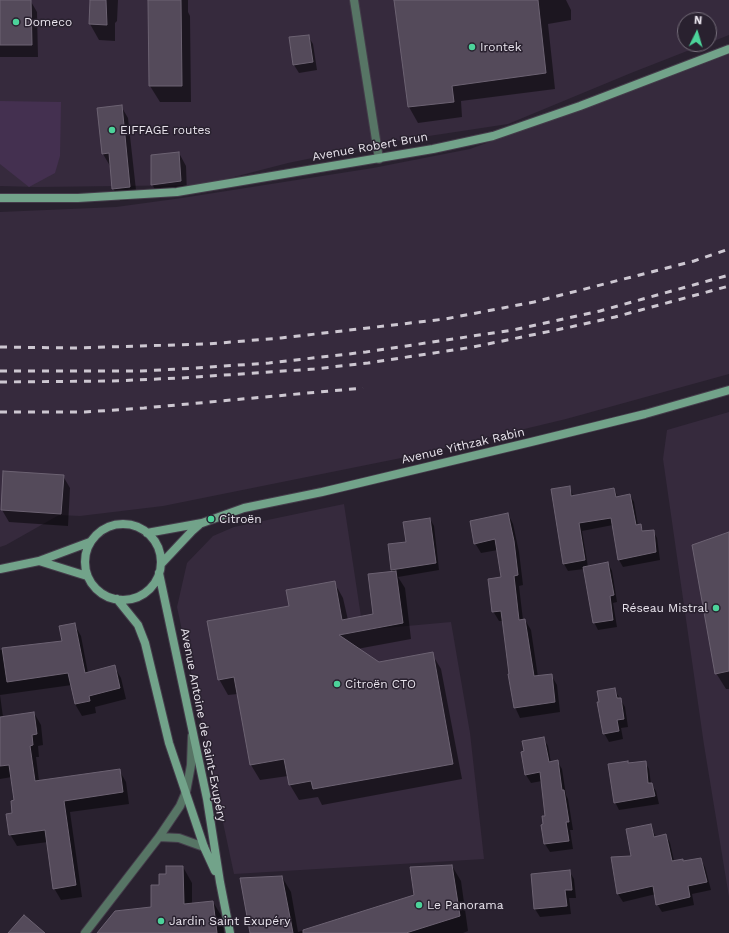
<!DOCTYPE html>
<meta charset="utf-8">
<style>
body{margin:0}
#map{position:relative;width:729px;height:933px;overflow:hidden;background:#29212f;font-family:"Work Sans",sans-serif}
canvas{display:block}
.north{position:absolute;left:677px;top:12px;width:40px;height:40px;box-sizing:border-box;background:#29212f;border:1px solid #766f7b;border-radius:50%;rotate:5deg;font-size:11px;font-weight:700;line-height:16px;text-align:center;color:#e9e4ed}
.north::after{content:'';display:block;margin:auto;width:14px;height:18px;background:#4cd39a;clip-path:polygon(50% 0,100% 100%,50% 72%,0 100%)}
</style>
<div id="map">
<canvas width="729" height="933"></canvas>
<div class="north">N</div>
</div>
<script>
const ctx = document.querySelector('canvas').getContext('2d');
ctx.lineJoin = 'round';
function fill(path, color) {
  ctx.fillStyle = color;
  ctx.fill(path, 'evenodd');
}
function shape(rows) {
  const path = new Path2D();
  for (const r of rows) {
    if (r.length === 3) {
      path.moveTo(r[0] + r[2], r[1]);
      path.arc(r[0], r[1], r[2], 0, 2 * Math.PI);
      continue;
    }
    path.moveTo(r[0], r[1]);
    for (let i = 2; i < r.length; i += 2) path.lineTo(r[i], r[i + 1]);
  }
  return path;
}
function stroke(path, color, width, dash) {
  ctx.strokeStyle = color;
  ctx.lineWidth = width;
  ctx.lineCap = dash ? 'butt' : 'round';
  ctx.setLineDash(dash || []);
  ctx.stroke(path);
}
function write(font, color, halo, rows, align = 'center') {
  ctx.font = font + ' "Work Sans",sans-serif';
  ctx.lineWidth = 3;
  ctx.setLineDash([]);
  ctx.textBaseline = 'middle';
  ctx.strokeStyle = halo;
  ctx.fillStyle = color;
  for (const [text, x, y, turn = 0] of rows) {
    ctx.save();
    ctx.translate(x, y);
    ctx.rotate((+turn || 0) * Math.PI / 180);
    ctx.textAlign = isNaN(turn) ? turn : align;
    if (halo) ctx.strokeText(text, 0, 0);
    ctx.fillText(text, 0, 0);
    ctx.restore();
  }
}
const built = shape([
 [0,0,729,0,729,35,709,43,709,20,685,20,685,44,705,44,631,73,508,124,396,141,288,163,203,185,37,187,0,186],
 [729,54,729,374,566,419,416,455,163,506,80,516,59,515,6,545,0,547,0,212,116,207,182,198,373,168,470,149],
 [729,412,729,897,704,745,663,459,667,430],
 [344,504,363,630,451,622,470,733,484,859,234,874,177,607,187,563,213,536,234,527]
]);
const green = shape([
 [0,101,61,102,60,156,55,173,29,187,0,164]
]);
const shadow = shape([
 [0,0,30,0,37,12,38,57,0,57],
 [91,0,118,0,117,21,115,23,115,41,99,40,90,24],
 [149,0,188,0,188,12,190,16,191,102,160,102,150,86],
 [395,0,566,0,571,10,571,20,548,24,555,89,461,101,462,117,418,123,409,107],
 [308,36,313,44,317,70,299,73,294,65],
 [121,106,128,118,137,199,120,201,113,188,112,166,110,166,103,154],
 [179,153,186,166,187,194,159,197,152,184],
 [63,476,70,488,68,526,9,522,2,510],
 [569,487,574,497,614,489,618,497,630,495,634,502,638,526,640,525,644,532,653,531,657,538,660,560,623,567,619,560,613,525,582,531,588,567,608,563,612,571,617,602,613,603,617,627,598,630,594,622,584,569,568,571,564,564],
 [508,514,513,524,519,552,523,585,519,586,523,620,525,620,531,630,538,677,551,675,557,685,560,712,520,718,515,707,503,621,499,621,493,611,502,578,498,550,481,553,475,543],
 [430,519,434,526,439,570,398,577,405,588,411,639,357,649,379,663,432,654,441,669,462,779,322,805,318,797,299,800,290,785,288,776,260,780,251,765,238,694,228,695,219,679,290,606,334,582,343,598,348,620,374,615,393,573,392,570,389,545,407,542],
 [729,533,729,689,726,689,716,673],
 [74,624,81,636,88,673,114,666,121,678,126,699,95,707,96,713,82,716,75,704,72,685,0,695,3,717,34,713,41,725,43,745,38,746,39,757,36,757,39,781,119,770,126,782,129,804,70,812,82,897,61,900,54,888,48,842,17,846,10,834,15,801,12,777,0,779,0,650,63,642],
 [614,689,625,707,628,727,621,728,623,739,609,742,604,733],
 [543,738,548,746,551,763,557,761,562,769,566,795,568,799,573,830,570,830,573,849,550,852,545,844,542,825,544,825,546,817,542,781,531,783,526,775],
 [645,762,649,769,651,784,656,791,659,804,619,810,615,802],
 [650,825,656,837,666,835,670,843,674,861,683,862,700,859,705,867,711,890,692,894,694,905,662,912,657,904,656,894,623,902,618,894,612,858,632,856],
 [452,866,461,881,468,931,463,933,251,933,282,877,291,892,298,932,415,895],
 [183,867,192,883,192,904,213,902,222,917,224,933,99,933,152,908,160,886,167,875],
 [569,871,574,879,576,898,569,898,571,914,540,917,535,909,532,875]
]);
const building = shape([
 [0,0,31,0,32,45,0,45,0,0],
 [90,0,106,0,107,25,89,24,90,0],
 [148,0,181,0,182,86,149,86,148,0],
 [394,0,538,0,546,73,452,86,454,102,408,107,394,0],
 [309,35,313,62,293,65,289,37,309,35],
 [122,105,130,187,112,189,109,153,102,154,97,108,122,105],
 [179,152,181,181,151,185,151,155,179,152],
 [3,471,64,475,61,514,1,510,3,471],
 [570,486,571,496,614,488,616,497,630,494,636,525,641,524,642,531,654,530,656,552,618,560,611,518,579,523,585,560,563,564,551,489,570,486],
 [508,513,514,541,518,575,514,576,519,620,525,619,534,676,552,674,555,702,514,708,508,674,509,674,501,611,492,612,488,579,501,577,495,539,474,544,470,521,508,513],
 [430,518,436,563,391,570,388,544,406,542,403,522,430,518],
 [729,532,729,671,715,674,692,545,729,532],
 [608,562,614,595,610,596,613,620,593,623,583,567,608,562],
 [396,571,403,623,339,635,379,662,433,652,453,764,313,789,311,781,289,785,284,759,250,765,234,677,218,680,207,621,289,606,286,590,335,581,342,620,373,614,368,574,396,571],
 [75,623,85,673,115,665,120,688,89,696,90,701,75,704,68,673,7,682,2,648,62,641,59,626,75,623],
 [615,688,617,698,621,698,624,719,617,720,619,731,603,734,597,702,599,702,597,691,615,688],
 [34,712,37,734,32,735,33,745,30,746,35,781,120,769,123,792,64,801,76,885,53,889,45,830,9,835,6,814,12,813,11,801,14,800,9,765,0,766,0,717,34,712],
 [544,737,549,762,558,760,562,790,564,790,569,822,566,822,569,841,544,844,541,825,543,824,542,816,545,816,540,772,525,775,521,752,524,751,522,741,544,737],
 [628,761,628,763,646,761,648,783,652,783,655,796,614,803,608,764,628,761],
 [651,824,654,837,666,834,672,861,683,859,683,861,701,858,707,882,688,886,690,897,656,905,653,886,617,894,611,857,631,856,626,829,651,824],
 [452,865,460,916,406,933,303,933,303,930,414,895,410,867,452,865],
 [166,866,183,866,184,904,213,901,217,933,97,933,115,911,151,907,151,885,159,885,159,874,166,874,166,866],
 [570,870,572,890,565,890,567,906,534,909,531,874,570,870],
 [282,876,293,933,250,933,240,878,282,876],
 [24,915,45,933,8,933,24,915]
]);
const street = shape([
 [354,0,379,159],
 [159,837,179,838,204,847],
 [85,933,159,837,180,806,186,792,191,765,192,736]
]);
const secondary = shape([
 [0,198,78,198,177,192,433,149,493,136,580,106,729,49],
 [123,562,38],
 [147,533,202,523,244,508,322,492,531,442,645,414,729,390],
 [39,561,87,576],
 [161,564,192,531,200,524],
 [0,569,39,561,90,542],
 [159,573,207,799,220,882,230,933],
 [117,599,138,625,145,643,169,743,204,847,215,871]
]);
const rail = shape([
 [0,347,73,348,207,344,281,338,445,319,534,302,694,261,729,249],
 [0,371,141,371,180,369,269,363,366,352,513,330,600,311,729,275],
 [0,382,112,381,181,378,314,369,368,363,473,347,566,328,615,317,729,286],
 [0,412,85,412,144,408,363,388]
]);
const markers = [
 [16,22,4,"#4cd39a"],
 [472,47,4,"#4cd39a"],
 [112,130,4,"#4cd39a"],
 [211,519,4,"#4cd39a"],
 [716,608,4,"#4cd39a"],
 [337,684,4,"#4cd39a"],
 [419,905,4,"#4cd39a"],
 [161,921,4,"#4cd39a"]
];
const poiNames = [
 ["Domeco",24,22],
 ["Irontek",480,47],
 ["EIFFAGE routes",120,130],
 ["Citroën",219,519],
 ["Réseau Mistral",708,608,"right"],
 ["Citroën CTO",345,684],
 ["Le Panorama",427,905],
 ["Jardin Saint Exupéry",169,921]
];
const streetNames = [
 ["Avenue Robert Brun",370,147,-10],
 ["Avenue Yithzak Rabin",463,446,-13],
 ["Avenue Antoine de Saint-Exupéry",203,725,79]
];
fill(built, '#362a3d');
fill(green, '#443050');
fill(shadow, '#0007');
fill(building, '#544a5a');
stroke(building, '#6c6272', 1);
stroke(street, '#443c4a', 10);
stroke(secondary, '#443c4a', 10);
stroke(street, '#577565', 8);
stroke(secondary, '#72a38a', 8);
stroke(rail, '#cdc7d1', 3, [7, 7]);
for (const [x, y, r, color] of markers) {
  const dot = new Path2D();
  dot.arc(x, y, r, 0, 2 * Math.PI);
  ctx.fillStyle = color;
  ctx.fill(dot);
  stroke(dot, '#29212f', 1.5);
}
write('12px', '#e9e4ed', '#29212f', poiNames, 'left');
write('12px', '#e9e4ed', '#29212f', streetNames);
</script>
